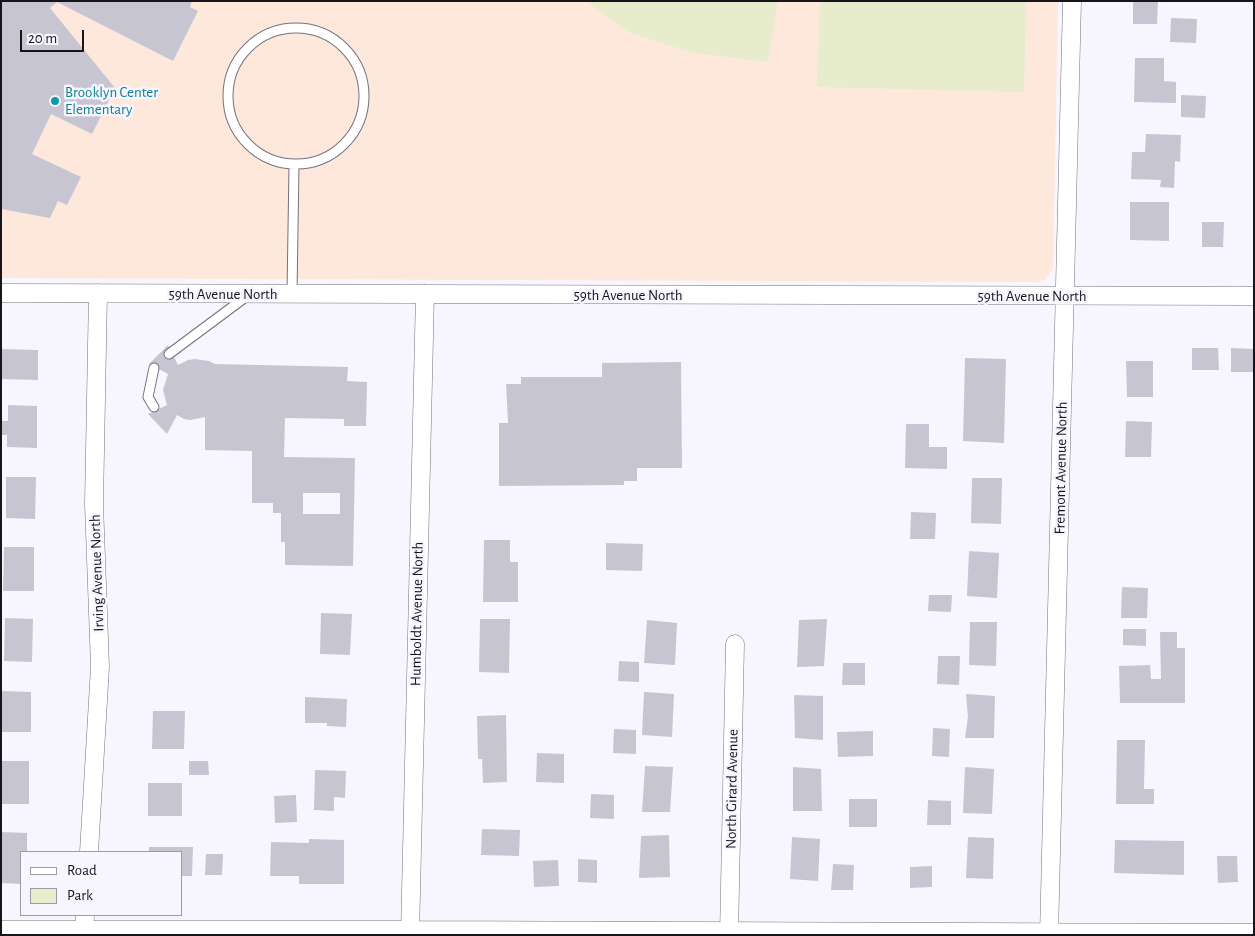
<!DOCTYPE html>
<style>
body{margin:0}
#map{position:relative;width:1255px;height:936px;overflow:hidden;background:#f7f6fe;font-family:"Alegreya Sans",sans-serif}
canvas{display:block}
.frame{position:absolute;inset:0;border:2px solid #161519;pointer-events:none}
.legend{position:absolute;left:20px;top:851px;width:162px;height:65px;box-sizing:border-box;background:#f7f6fe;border:1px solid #9d9ca2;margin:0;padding:6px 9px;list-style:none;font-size:15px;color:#161519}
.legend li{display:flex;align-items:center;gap:10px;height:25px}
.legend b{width:25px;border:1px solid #9d9ca2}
.scale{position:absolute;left:20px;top:30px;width:64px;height:22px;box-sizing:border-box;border:2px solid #161519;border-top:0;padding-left:6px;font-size:15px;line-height:18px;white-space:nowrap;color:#161519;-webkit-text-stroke:4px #f7f6fe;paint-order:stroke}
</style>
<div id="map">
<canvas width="1255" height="936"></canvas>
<div class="frame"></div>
<ul class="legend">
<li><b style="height:6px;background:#fff"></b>Road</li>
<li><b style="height:14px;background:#e7eccc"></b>Park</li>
</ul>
<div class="scale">20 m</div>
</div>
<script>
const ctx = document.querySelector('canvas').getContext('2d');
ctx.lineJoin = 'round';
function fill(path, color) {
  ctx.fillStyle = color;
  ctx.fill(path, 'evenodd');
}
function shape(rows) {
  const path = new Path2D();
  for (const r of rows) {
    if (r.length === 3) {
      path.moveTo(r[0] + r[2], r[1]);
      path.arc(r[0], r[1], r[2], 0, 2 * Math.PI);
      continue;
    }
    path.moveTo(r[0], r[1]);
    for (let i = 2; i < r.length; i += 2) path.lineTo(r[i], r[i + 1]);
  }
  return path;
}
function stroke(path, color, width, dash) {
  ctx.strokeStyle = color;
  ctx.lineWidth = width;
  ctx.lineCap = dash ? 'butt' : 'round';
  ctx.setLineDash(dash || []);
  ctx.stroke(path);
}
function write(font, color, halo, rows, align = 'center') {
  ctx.font = font + ' "Alegreya Sans",sans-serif';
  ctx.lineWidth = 5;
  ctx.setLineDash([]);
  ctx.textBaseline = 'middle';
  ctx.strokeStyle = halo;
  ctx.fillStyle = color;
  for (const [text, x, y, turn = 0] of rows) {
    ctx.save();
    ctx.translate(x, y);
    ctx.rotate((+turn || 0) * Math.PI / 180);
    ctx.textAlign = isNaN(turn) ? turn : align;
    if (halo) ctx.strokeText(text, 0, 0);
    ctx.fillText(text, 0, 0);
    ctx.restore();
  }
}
const education = shape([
 [1,1,1058,1,1053,269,1045,280,1037,282,1,278]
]);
const green = shape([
 [586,1,778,1,768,62,694,53,630,33],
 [820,1,1026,1,1024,92,817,87]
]);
const building = shape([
 [1,1,192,1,190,7,198,11,173,61,57,2,50,8,115,88,92,134,51,114,32,154,81,177,67,205,58,201,50,218,1,209],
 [1133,1,1158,1,1157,24,1133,24],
 [1171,18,1197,19,1196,43,1170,42],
 [1135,58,1164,58,1164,81,1176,82,1176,103,1134,102],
 [1181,95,1206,96,1205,118,1181,117],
 [1146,134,1181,135,1180,162,1175,161,1174,188,1160,187,1161,180,1131,179,1132,152,1145,152],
 [1130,202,1169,202,1169,241,1130,240],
 [1202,222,1224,222,1223,247,1202,247],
 [168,345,178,365,188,360,195,359,209,361,215,364,348,367,347,381,367,382,366,426,344,426,344,419,285,418,284,457,355,458,353,566,285,565,285,542,281,542,281,513,273,513,273,503,252,503,252,451,205,450,205,417,190,420,184,419,177,415,167,434,148,414,167,405,163,390,168,374,149,364],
 [303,493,340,493,340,514,303,514],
 [1192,348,1218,348,1219,370,1192,370],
 [1231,348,1254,349,1254,372,1231,372],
 [1,349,38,350,38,380,1,379],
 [965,358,1006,359,1004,443,963,441],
 [1126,361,1153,361,1153,397,1127,397],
 [681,362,682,468,637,468,637,481,624,481,624,485,499,486,499,423,508,423,506,384,521,384,521,377,602,377,602,363],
 [8,405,37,406,37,448,7,447,7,435,1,435,1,421,8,421],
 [1126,421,1152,422,1151,457,1125,457],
 [906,424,929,424,929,447,947,447,947,469,905,468],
 [6,477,36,477,35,519,6,518],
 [972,478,1002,478,1001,524,971,523],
 [911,512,936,513,935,539,910,539],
 [484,540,510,540,510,562,518,562,518,602,483,602],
 [606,543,643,544,642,571,606,570],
 [4,547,34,547,34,591,3,591],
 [969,551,999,553,997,598,967,596],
 [1122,587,1148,588,1147,618,1121,618],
 [929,595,952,595,951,612,928,611],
 [321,613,352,614,350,655,320,654],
 [5,618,33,619,32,662,4,661],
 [480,619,510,619,509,673,479,672],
 [827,619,824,666,797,667,799,620],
 [647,620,677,623,675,665,644,663],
 [970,622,997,622,996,666,969,665],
 [1123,629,1146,629,1146,646,1123,645],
 [1160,632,1177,632,1177,648,1185,648,1185,703,1120,703,1119,666,1150,665,1151,679,1161,679],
 [938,656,960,656,959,685,937,684],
 [619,661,639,662,639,682,618,681],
 [843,663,865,663,865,685,842,685],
 [1,691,31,692,31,732,1,732],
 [644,692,674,694,672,737,642,735],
 [966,694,995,696,994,738,965,738,968,717],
 [794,695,823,696,823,740,795,738],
 [305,697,347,699,346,727,327,726,327,723,305,723],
 [153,711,185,711,184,749,152,749],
 [506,715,507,782,483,783,482,759,478,759,477,716],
 [933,728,950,729,949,757,932,756],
 [614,729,636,730,636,754,613,753],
 [873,731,873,756,838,757,837,732],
 [1117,740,1145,740,1144,789,1154,789,1154,804,1116,804],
 [537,753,564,754,564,783,536,782],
 [1,761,29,761,29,804,1,804],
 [189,761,208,761,209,775,189,775],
 [645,766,673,767,670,812,642,812],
 [793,767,821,769,822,811,793,811],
 [965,767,994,769,992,814,963,813],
 [315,770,346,771,345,798,334,797,334,811,314,810],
 [148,783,182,783,182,816,148,816],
 [591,794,614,795,614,819,590,818],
 [296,795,297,822,275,823,274,796],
 [849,799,877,799,877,827,849,827],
 [928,800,951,801,951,825,927,825],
 [482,829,520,830,519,856,481,855],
 [1,832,27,833,27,852,21,852,21,884,1,883],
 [669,835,670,877,639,878,641,836],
 [792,837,820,839,818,881,790,879],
 [968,837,994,838,993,879,966,878],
 [309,839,344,840,344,884,299,884,299,876,270,876,271,842,309,843],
 [1115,840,1184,841,1184,875,1114,873],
 [149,847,193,847,192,876,181,876,181,852,149,852],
 [206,854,223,854,222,875,205,875],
 [1217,856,1237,856,1238,882,1218,883],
 [578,859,597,860,597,883,578,882],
 [558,860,559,886,534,887,533,861],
 [833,864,854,865,853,890,831,890],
 [932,866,932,887,910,888,910,867]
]);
const lane = shape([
 [296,96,68],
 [292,294,294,165],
 [169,354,247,296],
 [154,368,148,397,154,407]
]);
const street = shape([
 [1,293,1254,296],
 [89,852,100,667,94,504,98,293],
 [1,930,410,930,1254,933],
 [84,935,85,915],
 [410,935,425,294],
 [729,935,735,644],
 [1049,935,1072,1]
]);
const markers = [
 [55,101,5,"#0f9aa8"]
];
const cultureNames = [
 ["Brooklyn Center",65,92],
 ["Elementary",65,109]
];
const streetNames = [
 ["59th Avenue North",223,294],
 ["59th Avenue North",628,295],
 ["59th Avenue North",1032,296],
 ["Fremont Avenue North",1061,468,-89],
 ["Irving Avenue North",97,573,-92],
 ["Humboldt Avenue North",417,614,-89],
 ["North Girard Avenue",732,789,-89]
];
fill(education, '#fee8db');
fill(green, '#e7eccc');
fill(building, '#c8c5d2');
stroke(lane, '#73717d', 11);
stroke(street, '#73717d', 19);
stroke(lane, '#fff', 9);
stroke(street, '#fff', 18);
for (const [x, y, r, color] of markers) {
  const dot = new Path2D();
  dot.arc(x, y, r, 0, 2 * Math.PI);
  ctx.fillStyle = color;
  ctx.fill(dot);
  stroke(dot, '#f7f6fe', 2);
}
write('15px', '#0d838f', '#f7f6fe', cultureNames, 'left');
write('15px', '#161519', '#f7f6fe', streetNames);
</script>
